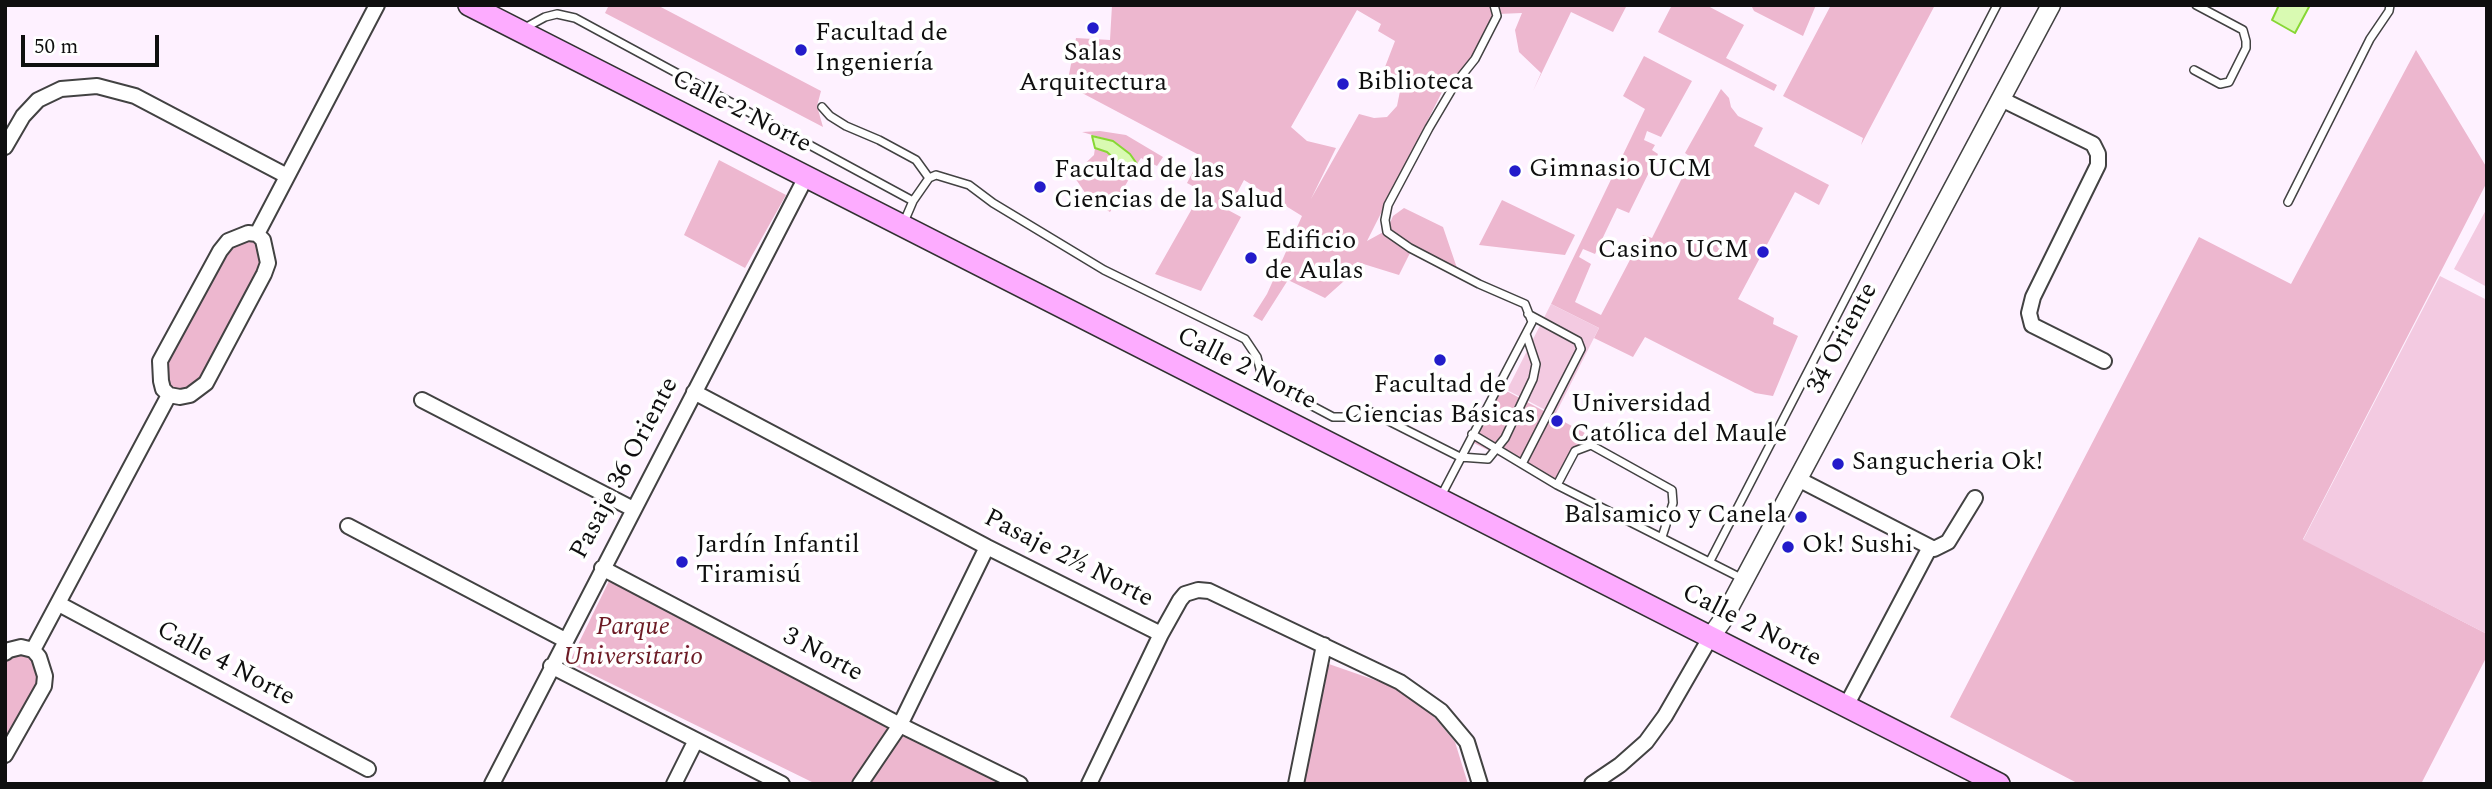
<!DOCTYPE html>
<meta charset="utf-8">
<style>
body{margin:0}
#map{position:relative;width:2492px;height:789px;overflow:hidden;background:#fef1ff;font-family:Spectral,serif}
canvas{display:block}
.frame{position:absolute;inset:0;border:7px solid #0f0f0f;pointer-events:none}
.scale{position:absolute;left:21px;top:35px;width:138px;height:32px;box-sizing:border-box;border:4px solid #0f0f0f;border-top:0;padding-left:9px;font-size:21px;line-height:24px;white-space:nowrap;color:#0f0f0f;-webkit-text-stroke:5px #fff;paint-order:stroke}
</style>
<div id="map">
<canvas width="2492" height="789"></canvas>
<div class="frame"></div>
<div class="scale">50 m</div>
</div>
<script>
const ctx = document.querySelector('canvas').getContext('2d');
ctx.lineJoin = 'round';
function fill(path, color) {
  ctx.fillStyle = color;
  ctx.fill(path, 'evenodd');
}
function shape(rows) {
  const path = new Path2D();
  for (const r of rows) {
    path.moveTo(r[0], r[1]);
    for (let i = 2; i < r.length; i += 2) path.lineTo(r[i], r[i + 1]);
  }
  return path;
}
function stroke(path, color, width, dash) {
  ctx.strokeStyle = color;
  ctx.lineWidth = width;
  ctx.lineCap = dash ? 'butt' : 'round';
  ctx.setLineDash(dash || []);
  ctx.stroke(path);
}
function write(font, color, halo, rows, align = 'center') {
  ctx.font = font + ' Spectral,serif';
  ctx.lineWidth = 7;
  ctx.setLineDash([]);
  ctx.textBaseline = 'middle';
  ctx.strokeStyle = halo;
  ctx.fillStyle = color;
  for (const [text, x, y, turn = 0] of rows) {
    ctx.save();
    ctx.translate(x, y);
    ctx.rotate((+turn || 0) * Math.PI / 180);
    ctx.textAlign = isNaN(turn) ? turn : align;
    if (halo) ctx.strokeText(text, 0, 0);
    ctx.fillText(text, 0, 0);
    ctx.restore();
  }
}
const green = shape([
 [609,5,657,5,821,91,817,106,823,127,605,13],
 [1112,5,1491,5,1494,16,1465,73,1447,82,1367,241,1387,230,1393,216,1404,208,1443,227,1458,271,1401,238,1413,247,1399,275,1357,262,1353,273,1325,298,1288,280,1262,321,1253,316,1267,294,1302,216,1244,180,1228,210,1241,217,1201,291,1155,274,1202,191,1187,183,1201,156,1067,85,1076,38,1110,40],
 [1357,10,1381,24,1378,31,1395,41,1385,67,1401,82,1400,91,1397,106,1387,117,1374,118,1359,114,1311,199,1336,148,1307,141,1291,127],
 [1495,5,1627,5,1613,32,1571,12,1533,91,1541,73,1519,52,1515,30,1522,13,1498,14],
 [1672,5,1706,5,1744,25,1726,58,1777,85,1774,91,1658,32],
 [1751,5,1816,5,1803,36,1754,11],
 [1831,5,1935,5,1861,145,1863,138,1783,96],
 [2416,50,2487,168,2487,182,2303,539,2487,634,2487,656,2421,784,2079,784,1950,717,2199,237,2291,284],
 [1644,56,1692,81,1661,137,1647,131,1644,140,1655,145,1652,150,1658,154,1629,213,1617,208,1595,254,1583,249,1579,257,1591,264,1575,302,1601,315,1643,235,1652,238,1692,158,1685,153,1721,89,1729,98,1731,107,1738,116,1763,128,1754,146,1829,185,1819,205,1795,192,1738,299,1774,318,1773,324,1798,336,1773,396,1755,393,1645,337,1633,357,1594,338,1599,328,1551,304,1645,109,1623,96],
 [1100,131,1126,135,1163,157,1157,166,1141,158,1137,164,1113,141,1082,132],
 [1095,148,1107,152,1120,164,1129,179,1110,212,1090,200,1073,175,1094,155],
 [719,160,786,195,745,268,684,235],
 [1502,200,1575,235,1565,255,1479,245],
 [257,234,268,263,206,383,170,395,160,361,220,251],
 [1501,388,1585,433,1557,485,1472,442],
 [609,581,923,742,1008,784,816,784,569,663],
 [33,650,45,676,5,755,5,653],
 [1326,663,1392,686,1431,713,1455,742,1468,784,1298,784]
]);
const pitch = shape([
 [2487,208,2487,287,2454,269],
 [2440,276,2487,300,2487,634,2303,540],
 [1551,304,1599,328,1555,415,1507,390]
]);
const water = shape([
 [2279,5,2310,5,2295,33,2272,20,2279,5],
 [1092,136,1113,141,1130,154,1137,164,1129,179,1120,164,1107,152,1095,148,1092,136]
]);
const service = shape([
 [523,29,545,17,557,14,575,18,913,201,929,178,936,175,969,185,993,203,1104,270,1245,339,1257,357,1262,377,1267,382,1333,417,1346,417,1359,409,1367,410,1460,457,1488,459,1505,438,1533,379,1536,364,1526,334],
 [2194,70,2220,84,2229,82,2246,48,2246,41,2243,30,2196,5],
 [822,107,830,116,846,126,879,140,916,160,929,178],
 [2288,202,2370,39,2389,11,2390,5],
 [904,222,913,201],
 [1472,434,1557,485,1743,579],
 [1522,464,1581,349,1578,341,1528,314],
 [1557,485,1575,451,1591,445,1672,490,1673,503,1662,537],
 [1441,496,1532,322,1525,304,1479,284,1410,248,1387,232,1385,220,1388,205,1429,128,1455,84,1475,59,1497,16,1494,5],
 [1710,561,1997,5]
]);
const minor = shape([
 [2001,99,2093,144,2098,154,2098,165,2033,297,2029,313,2032,325,2104,361],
 [5,147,23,116,38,100,61,89,97,86,135,96,287,176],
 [248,233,257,234,263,240,268,263,264,274,206,383,190,395,180,397,169,395,163,389,161,381,160,361,220,251,228,241,248,233],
 [257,234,377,5],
 [694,392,987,547,1161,634],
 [422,400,633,509],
 [1798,479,1934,549,1948,542,1975,498],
 [348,526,565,640],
 [602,568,900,725,1020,784],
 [59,604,368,769],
 [33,650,169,395],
 [5,653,9,650,21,647,33,650,39,657,45,676,44,686,5,755],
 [551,666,782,784],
 [1846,706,1929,549],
 [492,784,806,177],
 [674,784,696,740],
 [860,784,900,725,987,547],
 [1089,784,1161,634,1180,600,1185,594,1198,590,1209,591,1400,682,1441,711,1467,742,1480,784],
 [1296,784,1324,645],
 [1592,784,1620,765,1646,742,1665,716,1710,638]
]);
const tertiary = shape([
 [1710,638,1722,621,2051,5]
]);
const secondary = shape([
 [469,5,1999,784]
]);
const markers = [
 [1093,28,7,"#231cca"],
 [801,50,7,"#231cca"],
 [1343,84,7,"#231cca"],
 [1515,171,7,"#231cca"],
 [1040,187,7,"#231cca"],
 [1763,252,7,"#231cca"],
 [1251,258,7,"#231cca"],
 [1440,360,7,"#231cca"],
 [1557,421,7,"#231cca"],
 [1838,464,7,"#231cca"],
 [1801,517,7,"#231cca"],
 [1788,547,7,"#231cca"],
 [682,562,7,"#231cca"]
];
const poiNames = [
 ["Facultad de",815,35],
 ["Ingeniería",815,65],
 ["Salas",1093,55,"center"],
 ["Arquitectura",1093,85,"center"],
 ["Biblioteca",1357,84],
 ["Gimnasio UCM",1529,171],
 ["Facultad de las",1054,172],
 ["Ciencias de la Salud",1054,202],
 ["Edificio",1265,243],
 ["de Aulas",1265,273],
 ["Casino UCM",1749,252,"right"],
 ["Facultad de",1440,387,"center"],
 ["Ciencias Básicas",1440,417,"center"],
 ["Universidad",1571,406],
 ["Católica del Maule",1571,436],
 ["Sangucheria Ok!",1852,464],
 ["Balsamico y Canela",1787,517,"right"],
 ["Jardín Infantil",696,547],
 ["Tiramisú",696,577],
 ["Ok! Sushi",1802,547]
];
const streetNames = [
 ["Calle 2 Norte",741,113,27],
 ["34 Oriente",1844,339,-62],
 ["Calle 2 Norte",1246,370,27],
 ["Pasaje 36 Oriente",626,469,-62],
 ["Pasaje 2½ Norte",1068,560,27],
 ["Calle 2 Norte",1751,627,27],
 ["3 Norte",822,656,28],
 ["Calle 4 Norte",225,665,28]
];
const parkNames = [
 ["Parque",633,629],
 ["Universitario",633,659]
];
fill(green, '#edb7cf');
fill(pitch, '#f3cae1');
fill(water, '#d9fab2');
stroke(water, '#87d734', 2);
stroke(service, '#424242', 10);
stroke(minor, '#424242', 18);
stroke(tertiary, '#424242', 21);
stroke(secondary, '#313131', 24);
stroke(service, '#fff', 7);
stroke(minor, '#fff', 14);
stroke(tertiary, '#fff', 18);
stroke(secondary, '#fdacff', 21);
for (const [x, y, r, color] of markers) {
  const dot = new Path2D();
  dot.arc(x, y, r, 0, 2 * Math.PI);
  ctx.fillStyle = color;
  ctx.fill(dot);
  stroke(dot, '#fff', 2.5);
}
write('26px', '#0f0f0f', '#fff', poiNames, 'left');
write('26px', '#0f0f0f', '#fff', streetNames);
write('italic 26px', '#6c1a24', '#fff', parkNames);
</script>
